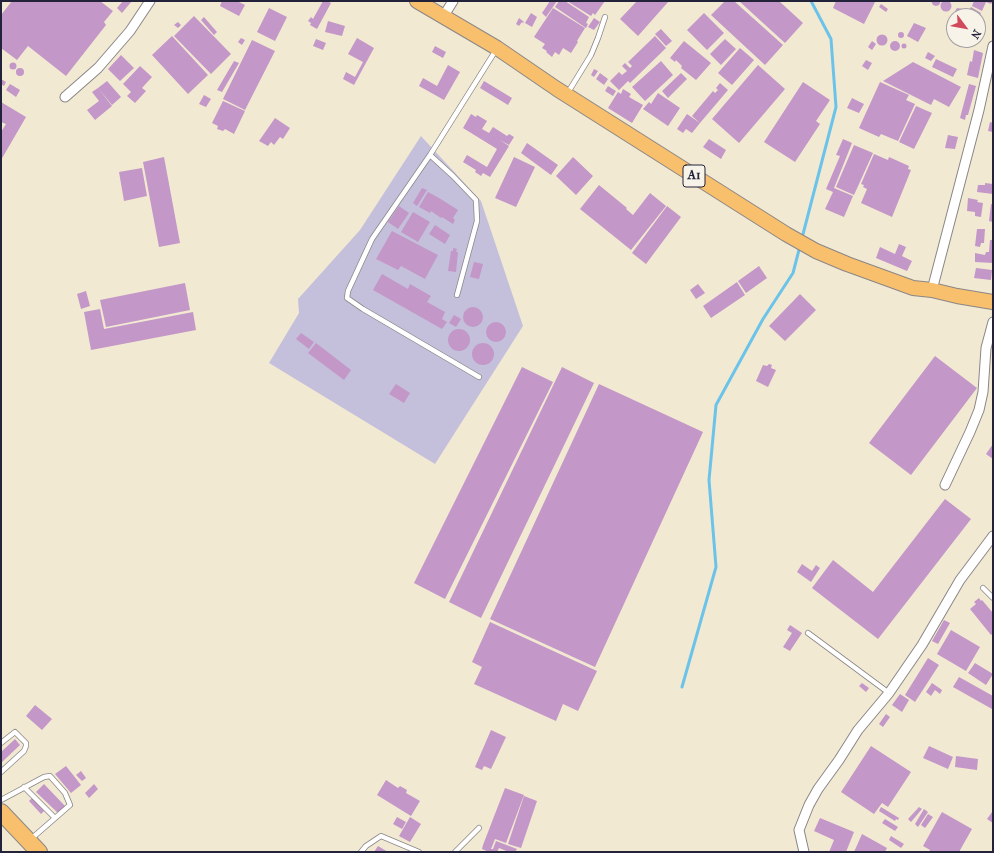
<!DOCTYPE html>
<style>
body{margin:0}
#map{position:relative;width:994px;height:853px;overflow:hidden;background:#f2e9d3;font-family:"IM FELL French Canon",serif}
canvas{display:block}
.frame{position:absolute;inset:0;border:2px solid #22223b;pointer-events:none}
.north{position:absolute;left:946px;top:8px;width:40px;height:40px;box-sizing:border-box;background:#f7f3e8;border:1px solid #a29fa3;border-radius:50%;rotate:122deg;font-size:11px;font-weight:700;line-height:16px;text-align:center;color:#22223b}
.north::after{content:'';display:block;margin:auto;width:14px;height:18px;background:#d1495b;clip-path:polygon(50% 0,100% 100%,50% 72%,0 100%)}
</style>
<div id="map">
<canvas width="994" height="853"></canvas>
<div class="frame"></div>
<div class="north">N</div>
</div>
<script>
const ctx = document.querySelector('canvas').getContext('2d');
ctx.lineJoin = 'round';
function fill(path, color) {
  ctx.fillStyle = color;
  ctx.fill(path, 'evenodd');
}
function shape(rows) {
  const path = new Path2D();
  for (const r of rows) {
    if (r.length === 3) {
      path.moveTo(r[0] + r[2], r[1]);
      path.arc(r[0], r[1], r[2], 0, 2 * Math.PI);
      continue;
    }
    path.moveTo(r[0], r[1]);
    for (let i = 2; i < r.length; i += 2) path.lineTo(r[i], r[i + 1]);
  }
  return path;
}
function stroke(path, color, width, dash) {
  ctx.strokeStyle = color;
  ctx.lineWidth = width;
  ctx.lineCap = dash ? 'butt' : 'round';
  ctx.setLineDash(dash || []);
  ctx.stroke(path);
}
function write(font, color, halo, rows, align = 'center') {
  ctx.font = font + ' "IM FELL French Canon",serif';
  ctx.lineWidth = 3;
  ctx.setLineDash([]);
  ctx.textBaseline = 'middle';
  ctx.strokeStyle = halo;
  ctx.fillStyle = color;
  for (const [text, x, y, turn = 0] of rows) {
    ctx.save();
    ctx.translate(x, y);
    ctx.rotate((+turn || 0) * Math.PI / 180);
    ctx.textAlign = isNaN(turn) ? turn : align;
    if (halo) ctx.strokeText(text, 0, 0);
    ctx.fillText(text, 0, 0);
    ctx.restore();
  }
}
const industrial = shape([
 [421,136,481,201,523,326,435,464,269,363,299,313,298,299,360,230]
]);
const stream = shape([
 [802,238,836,107,831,39,811,1],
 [682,687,716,567,709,480,716,405,763,319,793,273,800,246]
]);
const building = shape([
 [946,6,5.5],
 [12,1,100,1,113,11,104,22,106,25,66,76,28,46,17,60,1,48,1,15],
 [123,1,132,1,122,13,117,8],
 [222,1,237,1,245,5,239,16,220,6],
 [323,1,327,1,331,3,317,29,310,25,311,23,308,21,311,17,313,19],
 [550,1,557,1,546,17,542,13],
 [559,1,565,1,589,17,586,23,588,24,586,28,555,7],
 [567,1,605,1,595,15,593,13,591,16],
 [637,1,669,1,638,36,620,19],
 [725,1,734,1,783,45,765,65,711,15],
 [739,1,779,1,803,23,785,43],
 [836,1,874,1,875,2,864,24,833,8],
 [931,1,941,1,939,5,936,6,933,5],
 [974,1,993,1,991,4,986,2,982,11,972,6],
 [881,4,888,9,886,12,879,7],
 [971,7,981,13,978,19,978,16,965,16],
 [269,8,287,17,275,41,257,32],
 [553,8,585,28,577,41,578,42,571,53,563,48,559,55,555,52,552,57,546,52,547,51,542,48,545,44,534,37],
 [957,8,963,9,964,12,964,16,954,16,954,13],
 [531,13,537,17,532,27,525,23],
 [704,13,724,33,707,50,687,30],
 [194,16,231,54,211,74,174,36],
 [204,17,217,32,214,35,201,20],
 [519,18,524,22,523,23,522,22,519,26,516,24],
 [594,18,600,22,594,30,588,27],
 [328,21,345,26,342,36,325,32],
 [178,22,181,25,178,28,174,25],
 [914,23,926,28,918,42,907,36],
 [661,29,672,41,666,46,655,34],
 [901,35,3],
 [882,40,5.5],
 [172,36,208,75,188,94,152,55],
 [655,36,666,48,630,83,628,81,619,90,610,81,619,72,622,75,627,71,622,66,625,63,630,68,632,66,628,62],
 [241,38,245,40,242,45,238,42],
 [357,38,374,48,354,85,343,79,346,72,355,77,363,62,348,54],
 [316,39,326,43,323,50,313,46],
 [725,39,736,49,721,65,710,54],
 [252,40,275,51,245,110,223,99],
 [895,46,5],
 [684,41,711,63,696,80,681,68,682,66,676,60,675,62,670,58],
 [872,41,876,44,872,50,868,47],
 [904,46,2.5],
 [435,46,446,52,443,58,432,52],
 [740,48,754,60,732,85,718,73],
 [974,50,983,53,978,78,967,75,970,61,972,62],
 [928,52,935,56,931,61,925,58],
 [121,55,134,68,120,81,108,69],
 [936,59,957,69,953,77,932,67],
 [866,60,872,63,868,70,862,66],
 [234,61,239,63,222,92,217,90],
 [661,61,673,75,645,101,632,87],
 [913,62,961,87,949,107,934,99,931,105,883,81],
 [13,66,3.5],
 [448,65,460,72,444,100,419,86,423,78,437,86],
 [758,65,785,89,739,143,712,119],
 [140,66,152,77,142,88,146,91,135,103,127,96,131,92,123,84],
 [20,72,4],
 [594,69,598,71,594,77,591,75],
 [600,73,608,79,604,85,596,79],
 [681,73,687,79,668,98,662,91],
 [1,79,6,82,4,86,1,84],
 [107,81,121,97,112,105,98,88],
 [484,81,512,98,508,105,480,88],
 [803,82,830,100,816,121,820,124,795,162,764,142],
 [880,82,909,95,906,100,915,104,898,141,881,134,879,137,859,128],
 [720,83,728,90,700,123,692,116,713,91,715,93,718,90,716,88],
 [10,84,20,90,16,97,6,90],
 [969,84,976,86,968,115,966,115,965,120,960,118],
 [608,86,616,91,613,96,605,91],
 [98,88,112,106,95,120,87,110,99,101,92,92],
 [623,89,631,94,629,97,643,105,632,123,608,108,618,92,621,94],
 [658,93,680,108,668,126,643,109,649,102,651,104],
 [204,95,211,99,206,107,199,104],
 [852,98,864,104,859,113,847,108],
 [223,101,245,111,234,134,225,129,223,131,217,129,218,126,212,123],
 [1,102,26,117,1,160,1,132,6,124,1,122],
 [916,106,932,113,914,149,899,142],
 [471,114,476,117,477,115,487,121,482,129,489,133,493,127,507,136,509,134,514,137,509,145,500,140,509,146,490,177,483,173,481,176,475,172,476,170,463,162,467,155,487,167,497,149,463,128],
 [687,114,700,123,692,133,686,129,683,133,677,129],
 [275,118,290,128,283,139,280,137,274,145,271,142,268,146,259,141],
 [990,122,993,123,993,132,988,131],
 [948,135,958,137,955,149,945,148],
 [709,139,726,150,721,159,703,147],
 [843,139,852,143,834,188,853,196,844,217,825,209,833,192,826,189,840,156,836,155],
 [527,143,558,165,551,175,521,153],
 [854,145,873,153,854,195,836,187],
 [874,154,888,160,889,157,909,166,908,169,911,170,892,217,861,203,867,189,863,187,864,185,861,184],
 [164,157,180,243,159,247,143,162],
 [514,157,535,167,516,207,495,198],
 [573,157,593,176,576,195,556,176],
 [142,168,147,196,124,201,119,172],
 [985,183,993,184,993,194,977,192,978,185,985,185],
 [599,185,627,208,626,209,633,215,650,193,666,206,631,250,580,209],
 [422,188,427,190,417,206,413,203],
 [428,192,439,198,432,210,439,198,458,210,453,218,455,220,453,224,442,217,441,218,431,211,430,213,419,207],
 [968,198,978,200,977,202,983,203,981,217,975,216,975,212,967,211],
 [991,204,993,204,993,222,989,221],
 [399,206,409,213,398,229,388,222],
 [667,206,681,217,646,264,632,253],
 [413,212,430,222,418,242,401,232],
 [435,225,450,235,445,244,429,234],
 [977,229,985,229,984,243,981,243,980,247,975,246],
 [392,231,438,255,425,279,401,266,398,270,376,259],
 [990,240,993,240,993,263,975,262,975,253,985,255,986,252,989,252],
 [899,244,906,247,902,256,912,261,907,271,876,258,880,247,895,254],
 [453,248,457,249,456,252,458,252,456,272,448,271,451,251,453,251],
 [474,262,483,264,479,279,470,277],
 [759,266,767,278,746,293,738,281],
 [976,268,992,270,991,280,974,278],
 [382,274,408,289,410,284,431,296,427,302,445,312,442,319,447,322,442,329,373,290],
 [737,282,745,295,711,318,703,306],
 [185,283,190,310,106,327,100,300],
 [698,284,705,293,696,299,690,290],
 [86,291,90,306,81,309,77,294],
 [800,294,816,310,785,341,769,326],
 [473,317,10],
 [100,309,104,329,193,312,196,330,91,350,84,312],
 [454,315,461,319,456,327,449,323],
 [496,332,10],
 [459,340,11],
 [301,333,314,342,309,349,296,339],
 [316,343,351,370,344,380,308,353],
 [483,354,11],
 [935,356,977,388,911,475,869,443],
 [769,364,772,365,771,368,776,370,768,387,756,381,763,365,767,366],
 [522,367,553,382,445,599,414,583],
 [562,367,594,383,481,618,449,602],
 [396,384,410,393,404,403,389,394],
 [599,384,703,432,595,667,490,619],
 [993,444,993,459,986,454],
 [945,499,971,519,878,639,812,588,833,560,873,592],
 [802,564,812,571,816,565,820,568,811,582,797,572],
 [979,598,981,601,982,600,993,613,993,633,991,635,970,609,976,604,974,602],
 [944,620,950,623,938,644,932,641],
 [490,622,597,671,578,711,563,704,556,721,474,684,482,667,472,662],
 [790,625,802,633,790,651,783,647,792,633,787,630],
 [951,630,980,647,966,671,937,654],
 [928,658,939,665,915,702,905,695],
 [975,663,993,674,986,685,968,673],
 [959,677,993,696,993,706,992,709,953,687],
 [862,683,869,688,866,692,859,686],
 [932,683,942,690,940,694,935,690,931,696,926,692],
 [900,694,909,700,902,712,892,705],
 [35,705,52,719,42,730,26,716],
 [886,714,890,717,883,727,879,724],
 [491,730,506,737,491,769,484,766,482,770,475,767],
 [15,739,20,745,1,763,1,752],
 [871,746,911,772,888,807,882,803,874,814,841,792],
 [929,746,953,757,948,769,923,758],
 [956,756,978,759,977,770,955,767],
 [66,766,81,785,71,793,55,774],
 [81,771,86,778,82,781,76,775],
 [386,780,398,788,400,786,407,790,406,793,420,801,411,816,377,795],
 [44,784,65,806,58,813,36,792],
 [94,784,98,789,89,798,85,793],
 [505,788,524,795,506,843,495,839,491,849,493,849,496,841,517,849,515,852,509,852,499,848,497,852,489,852,482,849,483,845],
 [524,796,537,801,521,848,508,844],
 [32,798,44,811,41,814,29,801],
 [881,807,899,818,898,820,896,819,895,821,879,811],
 [919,807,922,809,911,822,908,819],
 [924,809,928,812,918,827,915,824],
 [942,812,972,829,959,852,929,852,930,850,923,846],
 [992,812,993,812,993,823,987,819],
 [928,814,933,817,925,828,921,825],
 [397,817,406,822,402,829,393,824],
 [410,817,421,824,410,842,399,836],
 [820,818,854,832,846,852,829,852,834,840,814,831],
 [885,819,898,827,895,831,882,823],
 [862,834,887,848,885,852,854,852],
 [891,836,904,844,901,848,889,840],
 [378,846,388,852,374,852]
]);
const service = shape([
 [567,94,591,55,598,38,605,17],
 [430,155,453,176,476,200,477,221,457,295],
 [479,377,363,309,347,298,348,291,372,239,430,155,496,50],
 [983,588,993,598],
 [808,633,889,693],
 [1,743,15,732,26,743,26,746,24,751,1,772],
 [24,787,55,818],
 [1,800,44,777,50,776,65,793,70,805,31,839],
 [361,852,366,846,381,836,419,852],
 [455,852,479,828]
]);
const minor = shape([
 [443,17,453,1],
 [65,97,98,68,130,31,150,1],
 [932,290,979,110,993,46],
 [945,485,970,432,979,410,983,392,986,348,993,322],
 [804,852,799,830,809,805,818,789,839,760,858,730,889,693,922,645,960,580,993,536]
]);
const trunk = shape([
 [417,1,497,48,557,89,786,234,816,251,847,264,913,288,932,290,957,296,993,302]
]);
const motorway = shape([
 [1,812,39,852]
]);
const shields = [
 [694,176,22]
];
const shieldNames = [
 ["A1",694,176]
];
fill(industrial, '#c4c0db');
stroke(stream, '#6cc3e9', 3);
fill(building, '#c397c7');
stroke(service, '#8a8687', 6);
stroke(minor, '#8a8687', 11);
stroke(trunk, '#8a8687', 16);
stroke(motorway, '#8a8687', 18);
stroke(service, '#fff', 4.5);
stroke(minor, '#fff', 9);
stroke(trunk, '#f8bf6c', 14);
stroke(motorway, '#f8bf6c', 16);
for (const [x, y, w] of shields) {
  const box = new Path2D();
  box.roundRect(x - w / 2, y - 11, w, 22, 3);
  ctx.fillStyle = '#f7f3e8';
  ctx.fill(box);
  stroke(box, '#22223b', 1);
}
write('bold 13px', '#22223b', null, shieldNames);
</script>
